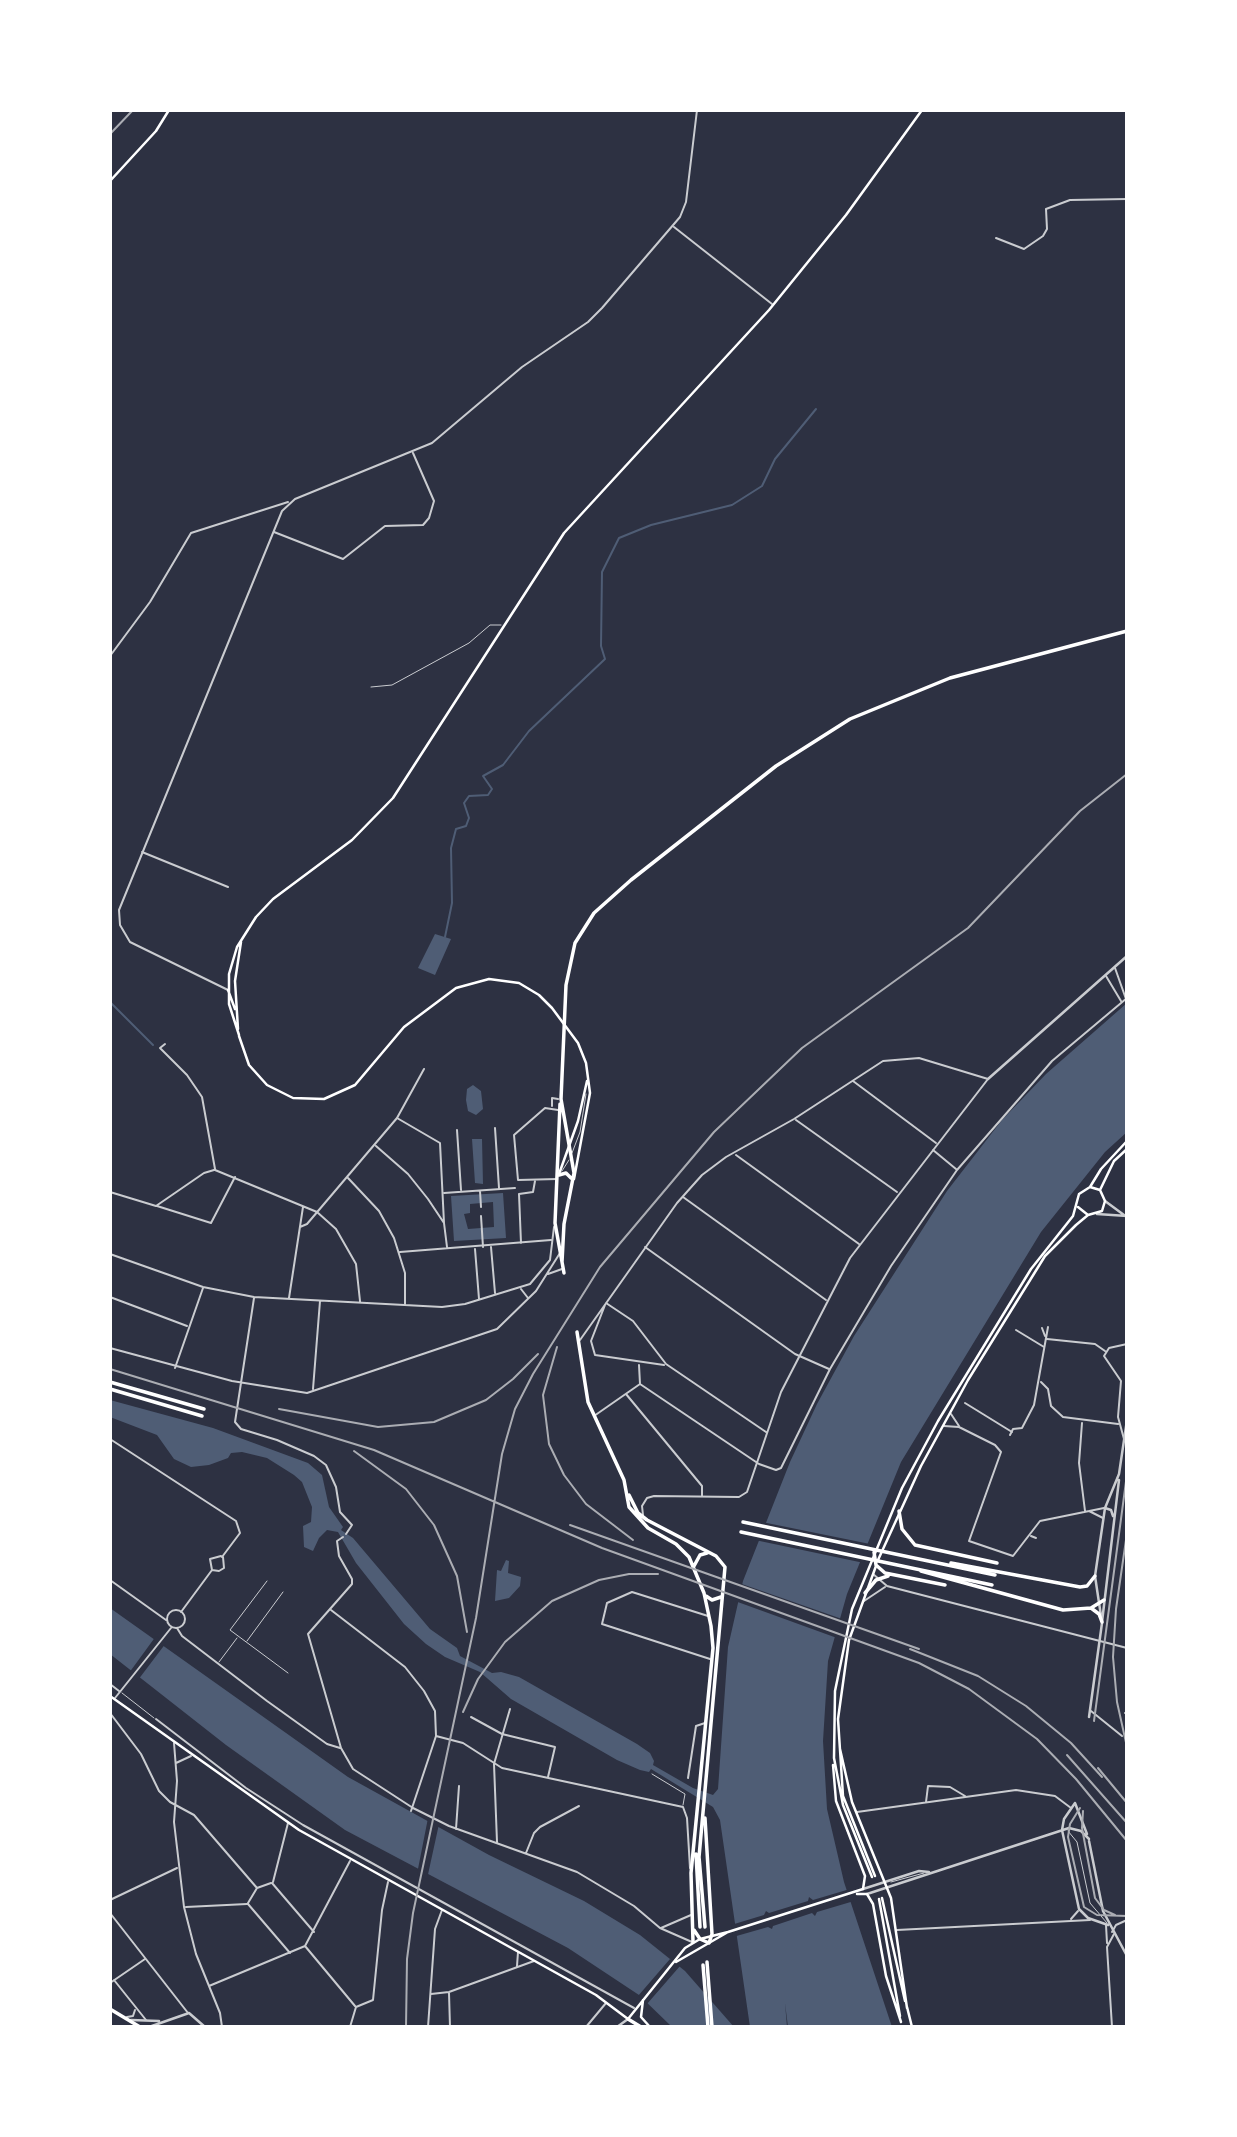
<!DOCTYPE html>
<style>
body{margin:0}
#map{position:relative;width:1237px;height:2137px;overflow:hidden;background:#2d3142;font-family:"Crimson Pro",serif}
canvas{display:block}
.frame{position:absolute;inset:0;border:112px solid #fff;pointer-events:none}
</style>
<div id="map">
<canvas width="1237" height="2137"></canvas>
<div class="frame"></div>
</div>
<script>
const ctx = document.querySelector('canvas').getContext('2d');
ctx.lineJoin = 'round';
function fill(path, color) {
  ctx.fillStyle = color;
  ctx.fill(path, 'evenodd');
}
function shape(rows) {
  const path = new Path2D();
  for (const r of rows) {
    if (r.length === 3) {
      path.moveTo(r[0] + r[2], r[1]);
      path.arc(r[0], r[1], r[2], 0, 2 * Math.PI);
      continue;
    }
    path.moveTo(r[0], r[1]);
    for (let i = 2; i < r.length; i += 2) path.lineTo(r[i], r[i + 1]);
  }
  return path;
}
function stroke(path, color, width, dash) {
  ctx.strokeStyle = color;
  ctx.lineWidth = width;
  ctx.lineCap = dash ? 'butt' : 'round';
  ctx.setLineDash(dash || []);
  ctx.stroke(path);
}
const water = shape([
 [435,934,451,939,435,975,418,968],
 [1127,1003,1127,1132,1105,1152,1041,1232,901,1462,847,1594,828,1661,823,1741,827,1809,844,1882,892,2027,788,2027,785,2003,787,2027,750,2027,720,1820,713,1807,651,1769,649,1772,640,1770,617,1760,511,1699,480,1672,445,1657,426,1644,404,1624,356,1563,338,1532,327,1530,319,1538,313,1551,304,1547,303,1526,311,1522,312,1507,302,1482,294,1475,267,1458,242,1452,231,1453,228,1458,209,1465,191,1467,174,1459,157,1435,110,1417,110,1400,213,1428,308,1463,322,1475,329,1507,343,1527,341,1530,353,1538,430,1629,457,1648,460,1656,492,1673,501,1672,519,1677,637,1744,650,1753,654,1761,653,1765,693,1788,713,1795,718,1789,728,1647,743,1581,790,1462,817,1404,854,1336,947,1191,1002,1120,1046,1074],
 [473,1085,481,1091,483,1109,476,1115,468,1111,466,1100,467,1089],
 [472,1139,482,1139,483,1184,475,1183],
 [503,1193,506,1238,454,1241,451,1196],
 [493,1202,494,1227,468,1229,464,1214,470,1213,470,1204],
 [506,1560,509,1561,508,1573,521,1577,520,1586,509,1598,495,1601,497,1570,501,1571],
 [110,1608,348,1777,489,1855,584,1901,640,1935,685,1971,734,2027,672,2027,639,1995,568,1948,345,1830,226,1745,110,1654]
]);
const pier = shape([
 [762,1522,870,1544,864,1563,755,1540],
 [739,1583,842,1619,837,1638,735,1601],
 [156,1636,166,1643,138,1680,129,1673],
 [428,1818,439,1824,427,1879,417,1874],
 [850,1889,854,1901,817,1912,815,1916,812,1913,773,1926,772,1929,768,1927,733,1937,731,1925,764,1915,766,1911,769,1913,808,1901,809,1897,813,1900],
 [670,1959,680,1966,647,2004,638,1996]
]);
const stream = shape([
 [445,937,452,903,451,848,456,829,466,826,469,818,464,803,469,796,488,795,492,789,483,776,503,765,529,731,605,659,601,646,602,572,619,538,651,525,732,505,762,486,775,459,816,409],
 [110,1002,153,1045]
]);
const service = shape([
 [371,687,392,685,469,643,490,625,501,625],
 [572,1153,580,1132,586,1094],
 [562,1171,569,1160],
 [267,1581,230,1630,288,1673],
 [247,1641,283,1592],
 [219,1662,237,1638],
 [122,1693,154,1718],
 [652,1774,685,1794,683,1805],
 [1068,1831,1077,1842,1090,1903,1107,1923],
 [891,1882,924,1873]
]);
const pedestrian = shape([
 [495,1128,499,1188],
 [457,1130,461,1190],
 [480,1191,481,1207],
 [444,1193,515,1188],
 [481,1216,483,1247],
 [1031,1536,1036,1538]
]);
const minor = shape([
 [674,227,772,304],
 [996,238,1024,249,1043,236,1047,229,1046,209,1070,200,1127,199],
 [274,532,343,559,385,526,423,525,429,518,434,501,413,453],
 [110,656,150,602,191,533,288,502],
 [142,852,228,887],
 [1115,968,1126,999],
 [1106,976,1121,1001],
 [228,990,130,942,120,925,119,910,282,511,295,499,432,443,522,367,588,322,602,308,680,217,686,202,697,110],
 [165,1044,160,1048,187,1075,202,1097,215,1169],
 [853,1081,936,1143],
 [552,1106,552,1098,558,1099],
 [397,1118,440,1143,444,1223],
 [796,1120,897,1192],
 [376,1146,408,1174,428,1199,444,1223,447,1247],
 [933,1150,956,1169],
 [736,1155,859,1244],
 [215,1170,317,1212,336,1229,356,1264,360,1301],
 [348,1178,379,1211,394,1238,405,1273,405,1305],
 [557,1179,518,1180,514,1135,545,1108,558,1110],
 [110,1192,156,1206,204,1173,214,1170],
 [683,1197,826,1300],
 [157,1206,211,1223,235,1177],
 [300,1227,307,1224,397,1118,424,1069],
 [521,1243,519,1194,533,1192,535,1181],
 [491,1247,495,1293],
 [645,1247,795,1354,829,1369],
 [475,1249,479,1299],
 [400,1252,551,1240],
 [110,1254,203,1287,254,1297,442,1307,465,1304,530,1284,550,1260,554,1227],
 [548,1274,562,1269],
 [521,1289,528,1298],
 [110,1297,187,1326],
 [254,1298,235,1422,241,1429,277,1440,314,1456,326,1465,336,1487,340,1512,352,1525,346,1534],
 [289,1298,303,1207],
 [606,1303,633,1321,666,1364,766,1432],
 [605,1305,591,1341,595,1355,664,1365],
 [1042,1328,1045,1336],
 [1016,1330,1044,1347],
 [1047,1339,1095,1344,1105,1351],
 [580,1340,677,1203,702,1175,726,1157,794,1119,883,1061,919,1058,988,1079,850,1258,781,1392,747,1492,739,1497,654,1496,647,1498,642,1506,643,1515],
 [110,1348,232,1381,307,1393,497,1329,536,1291,560,1253],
 [175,1368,203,1288],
 [1041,1382,1048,1389,1051,1406,1063,1417,1118,1424],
 [640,1384,759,1464,776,1470,781,1468,830,1369,891,1266,957,1170,1052,1061,1127,998],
 [313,1389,320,1301],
 [626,1394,702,1486,702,1495],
 [965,1403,1012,1432],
 [951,1414,959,1426],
 [594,1416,640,1384,639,1365],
 [1082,1423,1079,1463,1085,1511],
 [944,1426,959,1427,995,1445,1001,1452,969,1541,1013,1556,1040,1521,1104,1508],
 [1010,1435,1013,1429,1022,1428,1034,1405,1048,1327],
 [110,1439,236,1521,240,1533,222,1557],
 [1124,1439,1118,1417,1121,1381,1104,1356,1109,1348,1127,1344],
 [1089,1511,1103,1518],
 [343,1537,337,1541,339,1556,352,1579,352,1584,308,1634,341,1748,353,1769,413,1808,449,1826,577,1872,634,1906,660,1928,692,1942],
 [212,1570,219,1571,224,1568,223,1557],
 [873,1574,887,1586,1127,1648],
 [110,1580,166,1620],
 [864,1601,885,1587],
 [176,1619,9],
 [331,1610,405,1667,424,1691,435,1711,436,1736,411,1811],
 [181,1612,212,1570,210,1559,221,1556],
 [708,1616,632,1592,607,1603,602,1624,710,1659],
 [177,1628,182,1636,267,1701,327,1744,340,1748],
 [110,1684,119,1691],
 [115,1698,171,1628],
 [1091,1711,1122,1736],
 [110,1713,141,1754,159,1791,170,1802,194,1815,257,1888],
 [1125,1713,1127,1713],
 [471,1717,502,1734,555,1747,548,1777],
 [156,1719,246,1788,303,1825,634,2008],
 [436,1736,463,1743,502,1768,683,1807,687,1818,690,1868],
 [174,1743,177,1781,174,1822,184,1907,196,1954,220,2013,222,2027],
 [176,1763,191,1756],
 [688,1778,696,1726,705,1723],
 [926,1802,928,1786,950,1787,965,1796],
 [857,1812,1016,1790,1055,1796,1071,1808],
 [456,1829,459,1786],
 [497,1842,494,1764,510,1709],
 [526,1853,534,1833,540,1827,579,1806],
 [273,1882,288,1823],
 [272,1883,314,1932],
 [110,1900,177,1868],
 [248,1903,257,1888,271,1883],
 [248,1904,290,1953],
 [186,1907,247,1904],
 [110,1913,188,2013],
 [1071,1919,1078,1911],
 [1106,1925,1107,1943],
 [661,1928,691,1915],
 [897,1930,1090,1920],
 [1112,1932,1116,1925,1127,1920],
 [305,1946,355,2006],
 [517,1966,518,1952],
 [114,1980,146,2020],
 [110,1983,145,1959],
 [209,1986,305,1946,350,1861],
 [449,1993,450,2027],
 [431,1994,449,1992,534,1961],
 [127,2017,133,2016,135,2010],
 [350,2027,356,2007,373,2000,382,1910,388,1882],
 [428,2027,435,1929,442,1910],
 [586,2027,606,2003],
 [1112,2027,1107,1947,1114,1934]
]);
const tertiary = shape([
 [988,1079,1127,956],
 [1105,1201,1124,1215],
 [1097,1214,1127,1216],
 [1119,1474,1127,1420],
 [1105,1508,1111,1510,1113,1516],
 [1101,1616,1095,1576,1105,1508,1119,1474],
 [1102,1622,1119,1480],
 [1089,1717,1102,1623],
 [1075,1803,1087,1834],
 [1075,1803,1064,1819,1062,1830,1079,1909,1088,1918,1108,1925],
 [1089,1841,1103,1911,1127,1956],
 [863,1889,919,1871,929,1872],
 [867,1894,1069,1828,1081,1831,1089,1839],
 [131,2020,159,2021],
 [204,2026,215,2027],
 [149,2027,189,2013,205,2027],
 [242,2027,294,2027],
 [617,2027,628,2019]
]);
const secondary = shape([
 [110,181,156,131,169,110],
 [228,990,235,1009],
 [238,1029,235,981,241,942],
 [239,1035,229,1004,229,974,237,947,256,917,273,899,352,840,393,798,564,533,769,310,846,215,922,110],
 [239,1036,249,1065,267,1085,293,1098,324,1099,355,1085,404,1027,456,988,489,979,519,983,539,995,552,1008,578,1043,586,1063,590,1093,574,1179],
 [559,1174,578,1121,587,1081],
 [1090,1187,1101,1169,1127,1141],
 [1100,1190,1114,1161,1127,1149],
 [1078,1207,1088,1215],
 [110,1696,299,1830,596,1995,628,2019,685,1948,700,1939,728,1932],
 [840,1749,852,1802,891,1898,907,2008],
 [875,1876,843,1796,838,1719,849,1640,876,1566],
 [872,1877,843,1805,834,1758,835,1691,852,1609,902,1488,938,1421,1031,1269,1073,1216,1079,1194,1090,1187,1100,1190,1105,1201,1102,1211,1088,1215,1076,1225,1045,1256,968,1380,921,1466,878,1560],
 [857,1894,867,1894,873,1904,886,1976,901,2022],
 [882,1898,905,2001],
 [879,1899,900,2016],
 [676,1962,728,1932,863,1889,865,1876,836,1801,833,1765],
 [643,2000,641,2017,650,2027],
 [907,2007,912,2027]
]);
const primary = shape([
 [560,1104,555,1223,564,1273],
 [559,1175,566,1173,571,1178],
 [562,1262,564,1224,574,1173,561,1099,566,985,575,943,594,913,631,880,776,766,850,719,950,678,1127,631],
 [577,1332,588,1402,624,1480,629,1507,648,1528,676,1544,689,1557,704,1593,711,1626,713,1648,691,1873,693,1942],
 [629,1495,638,1513,647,1520,716,1556,725,1567,699,1857,705,1927],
 [694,1566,700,1555,707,1553],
 [706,1596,712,1600,721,1597],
 [696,1854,700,1927],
 [694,1930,700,1939,709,1943,712,1934,705,1818],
 [707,1962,712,2027],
 [703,1965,708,2027],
 [110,2009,140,2027],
 [628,2019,641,2027]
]);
const motorway = shape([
 [110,1382,204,1409],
 [110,1389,202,1416],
 [899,1511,902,1529,915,1545,997,1563],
 [743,1522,995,1575],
 [741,1532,992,1585],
 [874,1552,876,1565,885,1573,945,1585],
 [951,1563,1080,1587,1087,1586,1095,1576],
 [921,1571,1063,1610,1091,1608,1104,1600],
 [865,1593,876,1580,888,1576],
 [1091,1608,1099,1614,1102,1622]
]);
const tram = shape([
 [1094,1721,1127,1474],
 [1080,1808,1070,1824,1068,1837,1084,1907,1097,1915,1127,1916],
 [1083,1811,1082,1828,1095,1898,1104,1910,1115,1915]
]);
const rail = shape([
 [110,134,133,110],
 [557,1347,543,1395,549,1444,564,1475,586,1504,633,1540],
 [110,1369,374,1450,602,1548,919,1663,969,1689,1037,1739,1076,1779,1127,1841],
 [279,1409,378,1427,434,1422,486,1400,513,1379,538,1354],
 [354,1451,406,1489,434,1525,457,1576,467,1632],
 [570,1525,919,1649],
 [1127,1533,1116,1609,1113,1657,1117,1702,1127,1747],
 [910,1649,978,1676,1026,1706,1071,1743,1102,1777],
 [463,1712,478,1679,505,1642,552,1601,599,1580,629,1574,658,1574],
 [1067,1755,1127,1823],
 [1098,1768,1127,1803],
 [406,2027,407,1959,413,1913,476,1618,502,1454,515,1409,533,1374,600,1267,714,1132,802,1048,968,928,1080,811,1127,774]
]);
fill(water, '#4f5d75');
fill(pier, '#2d3142');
stroke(stream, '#4f5d75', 2);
stroke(service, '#caccd0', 1);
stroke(pedestrian, '#caccd0', 2);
stroke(minor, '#caccd0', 2);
stroke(tertiary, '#caccd0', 2.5);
stroke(secondary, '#fff', 2.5);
stroke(primary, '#fff', 3.5);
stroke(motorway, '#fff', 3.5);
stroke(tram, '#abadb3', 2);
stroke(rail, '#abadb3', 2);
</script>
